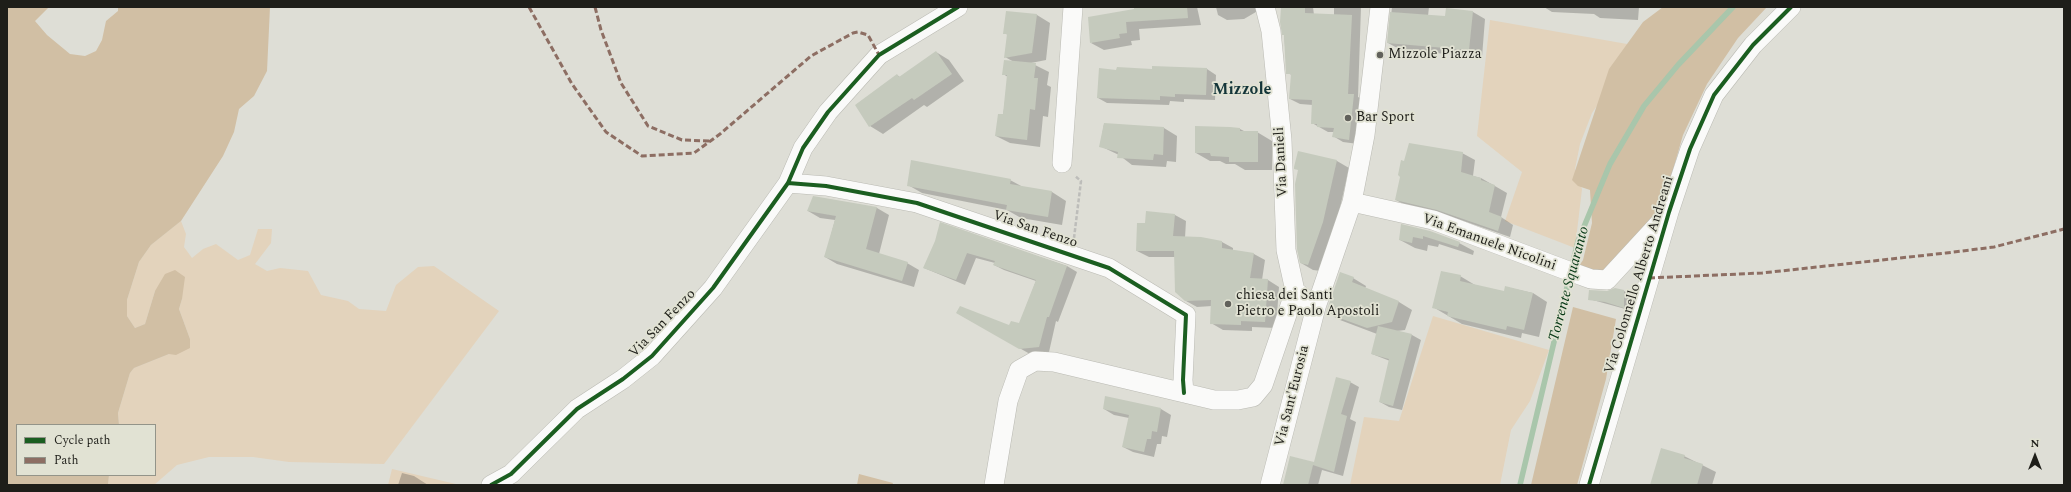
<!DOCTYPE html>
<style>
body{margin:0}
#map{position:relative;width:2071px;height:492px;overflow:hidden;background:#deded6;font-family:Spectral,serif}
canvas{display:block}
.frame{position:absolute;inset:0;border:8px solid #1e1e19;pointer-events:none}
.legend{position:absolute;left:16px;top:424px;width:140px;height:52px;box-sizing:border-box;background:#e1e2d3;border:1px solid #939489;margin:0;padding:5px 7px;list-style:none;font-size:12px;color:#1e1e19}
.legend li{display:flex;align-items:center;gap:8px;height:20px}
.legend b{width:20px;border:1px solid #939489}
.north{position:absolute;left:2015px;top:436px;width:40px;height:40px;-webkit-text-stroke:3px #e1e2d3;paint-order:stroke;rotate:0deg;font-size:11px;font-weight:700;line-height:16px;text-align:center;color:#1e1e19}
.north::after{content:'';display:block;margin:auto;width:14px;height:18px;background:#1e1e19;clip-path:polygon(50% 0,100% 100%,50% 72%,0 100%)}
</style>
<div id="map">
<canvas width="2071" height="492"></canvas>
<div class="frame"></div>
<ul class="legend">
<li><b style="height:5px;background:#1b5e20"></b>Cycle path</li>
<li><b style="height:5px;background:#8d6e63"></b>Path</li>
</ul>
<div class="north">N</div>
</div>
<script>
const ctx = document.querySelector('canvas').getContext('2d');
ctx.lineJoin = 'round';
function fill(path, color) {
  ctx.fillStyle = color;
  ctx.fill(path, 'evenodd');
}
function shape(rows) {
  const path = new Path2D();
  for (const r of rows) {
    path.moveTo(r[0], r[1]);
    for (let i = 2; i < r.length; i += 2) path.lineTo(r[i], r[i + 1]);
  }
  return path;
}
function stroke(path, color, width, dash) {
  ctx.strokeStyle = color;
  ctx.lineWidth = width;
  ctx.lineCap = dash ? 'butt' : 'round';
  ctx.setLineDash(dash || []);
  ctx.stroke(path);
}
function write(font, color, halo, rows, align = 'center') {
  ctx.font = font + ' Spectral,serif';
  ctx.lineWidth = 3.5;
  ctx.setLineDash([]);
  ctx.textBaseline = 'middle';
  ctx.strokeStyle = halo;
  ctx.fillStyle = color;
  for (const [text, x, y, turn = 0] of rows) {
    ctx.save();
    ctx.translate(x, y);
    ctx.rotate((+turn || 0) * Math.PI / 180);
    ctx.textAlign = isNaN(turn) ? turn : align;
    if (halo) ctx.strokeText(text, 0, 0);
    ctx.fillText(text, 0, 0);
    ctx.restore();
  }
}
const green = shape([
 [1490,20,1650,48,1623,68,1592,113,1580,144,1575,169,1582,189,1575,248,1505,221,1522,172,1477,136],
 [181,221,186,234,184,247,192,258,203,249,216,244,238,260,250,255,258,229,272,229,271,243,255,264,267,271,280,268,308,271,321,295,348,301,359,309,386,311,396,285,418,267,434,266,499,311,384,464,289,462,253,457,209,457,177,465,154,485,108,485,109,475,155,475,155,425,119,425,118,413,130,373,134,368,169,354,176,354,190,339,179,309,182,299,155,291,145,324,135,328,127,316,127,300,139,262,151,245],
 [1433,316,1549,350,1530,401,1511,430,1500,485,1350,485,1364,417,1399,421],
 [392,469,460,485,388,485]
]);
const forest = shape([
 [7,7,49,7,35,21,47,35,70,54,85,56,96,51,102,40,106,21,118,11,118,7,270,7,267,71,254,96,239,109,234,132,223,156,181,221,151,245,139,262,127,300,127,316,135,328,145,324,155,291,165,274,175,270,185,277,182,299,179,309,190,339,190,348,176,355,169,354,134,368,130,373,118,413,119,425,17,425,17,475,109,475,108,485,7,485],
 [1663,7,1767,7,1738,38,1707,84,1683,135,1660,215,1603,273,1579,266,1583,260,1592,223,1590,190,1578,186,1572,180,1609,69,1643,22],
 [1573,307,1616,319,1606,379,1577,485,1531,485],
 [859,474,893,483,892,485,857,485]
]);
const shadow = shape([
 [1135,7,1197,7,1201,25,1139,29,1140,40,1131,41,1132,45,1104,50,1091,43,1135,10],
 [1216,7,1261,7,1261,9,1244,19,1227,20,1218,15],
 [1282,7,1313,7,1314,15,1334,15,1334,7,1361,7,1358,97,1364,100,1358,144,1343,142,1333,136,1334,132,1328,132,1312,123,1313,105,1300,104,1290,99,1292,75,1287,73],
 [1392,7,1429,7,1428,16,1446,17,1473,12,1485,19,1482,57,1401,50,1388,43],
 [1544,7,1639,7,1638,20,1600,18,1594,14,1552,12],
 [1007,12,1037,15,1050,23,1046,60,1031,63,1049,72,1047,85,1051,87,1048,117,1043,116,1040,147,1010,143,996,136,1003,116,1008,77,1003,74,1014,62,1005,57,1008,35,1004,33],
 [936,52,949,60,964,81,927,107,924,105,883,134,870,126,856,105,897,75,900,77],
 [1207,69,1216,75,1215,100,1184,99,1184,102,1170,101,1169,105,1107,103,1098,98,1117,71],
 [1104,124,1164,128,1177,136,1176,162,1167,161,1166,167,1132,165,1119,155,1100,146],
 [1196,127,1240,129,1246,132,1257,132,1272,141,1272,170,1245,170,1235,164,1226,164,1220,161,1210,161,1196,153],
 [1298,153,1337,161,1349,168,1335,230,1321,271,1313,270,1301,263],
 [1462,153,1475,160,1473,176,1481,178,1507,193,1501,217,1513,225,1510,237,1449,216,1409,207,1396,200],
 [1010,180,1023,187,1052,192,1066,201,1062,225,1021,218,1007,210,922,193,908,185],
 [814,197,877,208,889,215,879,254,907,263,919,270,914,287,837,264,825,257,835,220,820,218,808,211],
 [1175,215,1186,221,1185,238,1222,242,1233,248,1233,251,1254,254,1265,260,1262,280,1268,280,1279,287,1276,328,1252,327,1252,331,1223,330,1211,323,1212,306,1197,307,1186,301,1175,257,1149,257,1137,251,1146,224],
 [940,224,1067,266,1077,272,1058,322,1056,321,1049,352,1030,354,957,313,1010,326,1019,325,1036,281,1004,270,994,265,995,263,976,258,965,285,924,268,936,241],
 [1402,225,1459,243,1474,251,1473,255,1439,244,1438,247,1428,245,1427,251,1415,248,1400,240],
 [1460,276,1475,285,1505,293,1506,287,1533,293,1547,302,1539,337,1522,333,1521,338,1462,324,1433,307],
 [1353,278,1366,286,1365,289,1399,302,1412,310,1405,330,1397,331,1412,335,1421,340,1402,410,1389,407,1380,402,1390,361,1372,354,1377,334,1340,320,1327,313],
 [1624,291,1629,294,1629,310,1589,299,1607,292],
 [1350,382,1359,387,1350,419,1356,422,1343,476,1322,470,1318,485,1284,485,1315,463],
 [1104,409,1161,409,1171,415,1167,437,1162,436,1161,444,1157,444,1154,457,1133,452,1123,447,1129,418,1114,415],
 [1684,456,1716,472,1712,485,1651,485],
 [402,473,414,476,428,485,398,485]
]);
const stream = shape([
 [1520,485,1578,241,1610,164,1644,106,1678,65,1733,7]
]);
const building = shape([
 [1134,7,1187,7,1188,18,1126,22,1127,33,1119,34,1120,38,1090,43,1088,17,1134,9],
 [1281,7,1305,7,1305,13,1352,15,1348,94,1354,94,1349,140,1332,137,1334,128,1317,127,1317,124,1311,124,1312,100,1289,99,1291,74,1286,74,1284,35,1282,35,1280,22],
 [1446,8,1473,11,1469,50,1387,43,1390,12,1445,16],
 [1006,11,1037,14,1032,53,1004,58,1007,34,1003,34],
 [936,51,952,74,914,100,912,98,869,127,855,105,897,74,899,77],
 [1004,60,1036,63,1034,78,1038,78,1035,110,1030,109,1027,140,995,136,998,114,1003,114,1007,75,1002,75],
 [1152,66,1207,68,1206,95,1175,94,1175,97,1160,96,1160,100,1097,98,1099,68,1116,70,1117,67,1152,69],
 [1104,123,1164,127,1163,155,1154,154,1153,160,1117,158,1118,152,1099,147],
 [1195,126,1230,127,1240,128,1240,131,1258,131,1258,162,1229,162,1229,157,1211,156,1210,153,1195,153],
 [1409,143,1463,152,1461,172,1481,178,1481,180,1495,185,1489,212,1502,217,1498,231,1437,210,1395,200,1400,177,1398,175,1401,160,1404,161],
 [1298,151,1337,160,1323,222,1308,265,1300,263,1297,249,1295,184,1298,170,1294,169,1294,167],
 [911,160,1011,179,1010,184,1052,191,1048,217,1006,210,1007,205,907,186],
 [813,196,877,207,866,249,908,262,902,281,824,257,836,216,807,211],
 [1146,211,1175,214,1173,236,1201,237,1222,241,1222,248,1254,253,1250,278,1268,279,1265,322,1241,321,1241,325,1210,324,1211,300,1185,301,1175,292,1174,251,1136,251,1137,223,1145,223],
 [940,222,1067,266,1049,317,1047,317,1039,347,1019,349,956,313,960,306,1009,325,1011,321,1019,323,1036,280,993,265,995,261,967,253,956,280,923,268,935,241],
 [1401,224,1430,231,1460,242,1458,247,1423,236,1423,239,1413,237,1412,243,1399,240],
 [1441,271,1461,275,1460,281,1504,291,1505,286,1533,293,1524,330,1507,326,1506,330,1447,316,1448,312,1432,308],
 [1340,272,1354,277,1352,282,1399,301,1392,322,1367,328,1326,313],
 [1615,288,1624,290,1624,308,1605,302,1588,300,1589,290,1607,291],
 [1378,326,1412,334,1393,406,1379,402,1389,359,1371,354],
 [1336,377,1351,381,1341,414,1347,416,1334,472,1313,465,1308,485,1283,485,1290,456,1314,462],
 [1105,396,1161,408,1157,432,1152,431,1151,439,1147,439,1144,452,1122,447,1129,415,1103,409],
 [1661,448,1685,455,1684,458,1703,464,1697,485,1650,485]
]);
const path = shape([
 [1074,238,1081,181,1075,176]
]);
const minor = shape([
 [1265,7,1271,31,1282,140,1286,250,1295,291,1305,299],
 [1062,163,1073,7],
 [788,183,826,186,917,203,1109,268,1186,315,1183,380,1184,393],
 [1352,202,1433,220,1566,270,1591,279,1607,280,1666,216],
 [491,485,511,474,577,409,623,379,652,356,713,288,788,183,803,148,828,112,879,55,958,7],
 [994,485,1008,401,1019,370,1035,361,1054,362,1214,400,1238,400,1253,397,1263,385,1295,291],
 [1270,485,1316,307,1352,202,1365,135,1380,7],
 [1589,485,1669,212,1690,149,1714,95,1753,45,1791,7]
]);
const quiet = shape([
 [529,7,572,84,606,132,642,156,694,153,720,134,811,56,853,33,858,32,868,35,879,55],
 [595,7,601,30,621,83,648,126,682,140,710,141],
 [1649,278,1762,273,1946,253,1994,247,2064,229]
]);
const cycleway = shape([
 [788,183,826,186,917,203,1109,268,1186,315,1183,380,1184,393],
 [491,485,511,474,577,409,623,379,652,356,713,288,788,183,803,148,828,112,879,55,958,7],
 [1589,485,1669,212,1690,149,1714,95,1753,45,1791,7]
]);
const markers = [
 [1380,55,4,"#61615b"],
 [1348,118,4,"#61615b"],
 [1228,304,4,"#61615b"]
];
const poiNames = [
 ["Mizzole Piazza",1388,55],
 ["Bar Sport",1356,118],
 ["chiesa dei Santi",1236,296],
 ["Pietro e Paolo Apostoli",1236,312]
];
const streetNames = [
 ["Via Danieli",1282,162,-93],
 ["Via San Fenzo",1035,230,19],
 ["Via Emanuele Nicolini",1489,243,20],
 ["Via Colonnello Alberto Andreani",1640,275,-73],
 ["Via San Fenzo",663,324,-46],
 ["Via Sant'Eurosia",1293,396,-76]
];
const waterNames = [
 ["Torrente Squaranto",1570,284,-75]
];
const quarterNames = [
 ["Mizzole",1242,91]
];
fill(green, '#e3d3bc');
fill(forest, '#d1bfa4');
fill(shadow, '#0003');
stroke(stream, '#a9c6ab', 5.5);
fill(building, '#c5cabd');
stroke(minor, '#babab3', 20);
stroke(path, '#bdbdba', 2.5, [4, 2]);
stroke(minor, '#fafaf9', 19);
stroke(quiet, '#8d6e63', 3, [6, 3]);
stroke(cycleway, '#1b5e20', 4);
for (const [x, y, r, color] of markers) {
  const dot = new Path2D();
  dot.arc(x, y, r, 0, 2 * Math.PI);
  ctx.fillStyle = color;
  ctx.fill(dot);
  stroke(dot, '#e1e2d3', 1.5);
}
write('14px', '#1e1e19', '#e1e2d3', poiNames, 'left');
write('14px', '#1e1e19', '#e1e2d3', streetNames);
write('italic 15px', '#063815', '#e1e2d3', waterNames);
write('bold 16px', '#133539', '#e1e2d3', quarterNames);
</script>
